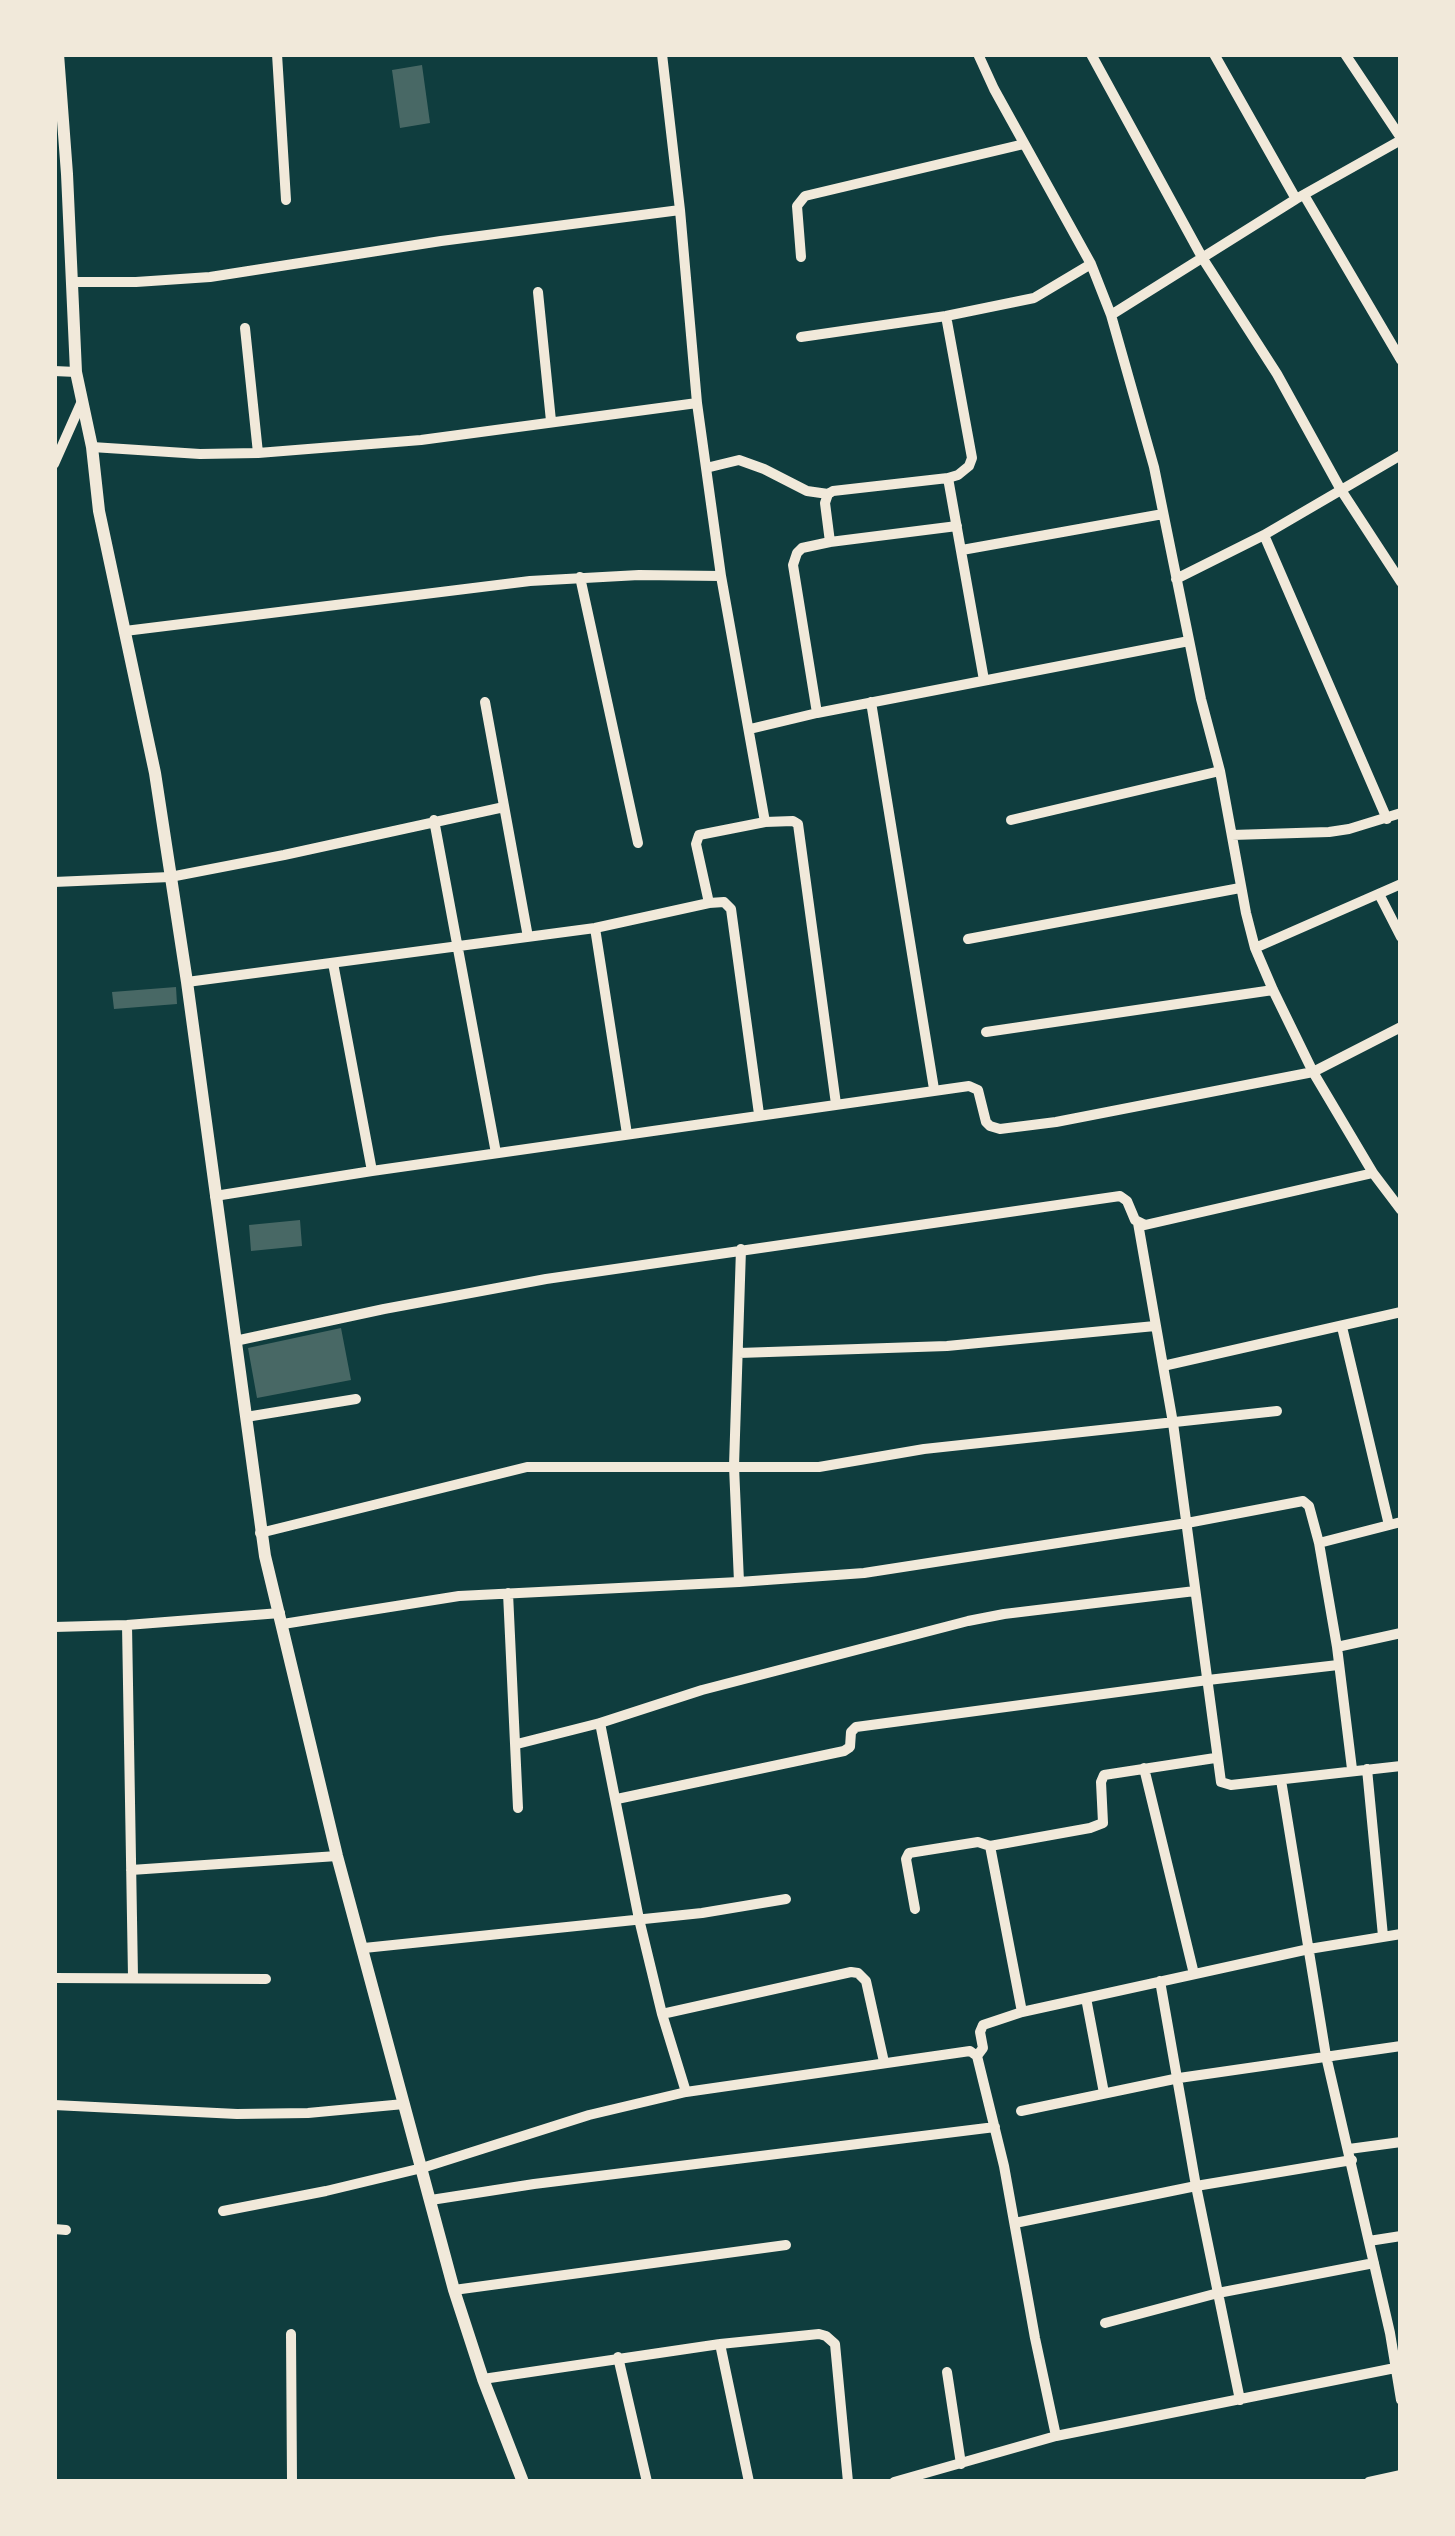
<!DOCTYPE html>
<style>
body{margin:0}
#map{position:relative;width:1455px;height:2536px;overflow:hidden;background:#0f3d3e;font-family:Arial,sans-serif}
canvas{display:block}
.frame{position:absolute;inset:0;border:57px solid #f1e9da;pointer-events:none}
</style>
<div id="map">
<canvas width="1455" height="2536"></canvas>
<div class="frame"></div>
</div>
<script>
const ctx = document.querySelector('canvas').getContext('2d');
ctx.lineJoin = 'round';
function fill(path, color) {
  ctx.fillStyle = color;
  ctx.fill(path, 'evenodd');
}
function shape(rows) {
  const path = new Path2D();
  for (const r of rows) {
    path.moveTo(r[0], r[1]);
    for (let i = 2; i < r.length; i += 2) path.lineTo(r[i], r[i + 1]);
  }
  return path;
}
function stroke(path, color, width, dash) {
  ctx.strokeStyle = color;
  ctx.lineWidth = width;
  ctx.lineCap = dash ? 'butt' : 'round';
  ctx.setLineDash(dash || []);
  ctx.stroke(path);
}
const building = shape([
 [422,65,430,123,400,128,392,70],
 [176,987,177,1004,114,1009,112,992],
 [300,1220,302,1246,251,1251,249,1225],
 [341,1328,351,1380,257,1398,248,1348]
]);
const minor = shape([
 [277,54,286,200],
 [662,54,680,210,697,403,721,576,765,822],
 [978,54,994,89,1091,264,1111,315,1154,467,1201,699,1220,771,1246,913,1255,948,1273,990,1313,1072,1373,1173,1401,1210],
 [1091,54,1203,259,1277,374,1341,490,1401,582],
 [1214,54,1296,199],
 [1345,54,1401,138],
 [1304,195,1401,360],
 [801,257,797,206,805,196,1024,144],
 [73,282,136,282,210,277,441,241,680,210],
 [538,292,551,421],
 [1111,315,1296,199,1401,140],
 [245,328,258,453],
 [801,337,946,316,1034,298,1091,264],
 [54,371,76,372],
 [92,447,200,454,258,453,421,440,697,403],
 [54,464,82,401],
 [706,468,739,460,764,469,807,491,828,494],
 [948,478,984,680],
 [1264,535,1387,819],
 [830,542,825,503,828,494,833,491,948,478,958,475,969,466,972,458,946,316],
 [962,550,1163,514],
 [580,577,638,843],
 [1176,579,1264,535,1401,455],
 [125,631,530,581,639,575,721,576],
 [485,702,528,937],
 [871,702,934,1089],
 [817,713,793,565,797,553,802,548,830,542,957,526],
 [750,729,817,713,1189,641],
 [434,820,496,1153],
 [1011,820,1220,771],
 [1232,835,1329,832,1349,829,1401,813],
 [54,882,170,877,284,855,504,807],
 [1379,894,1401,937],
 [709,903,696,844,699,835,765,822,793,821,798,824,836,1104],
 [595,928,627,1134],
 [968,939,1240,888],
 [1255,948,1401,884],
 [333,963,372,1171],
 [187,982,595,928,709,903,724,902,731,909,759,1114],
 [986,1032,1273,990],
 [215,1196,372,1171,969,1086,978,1090,986,1122,990,1126,1000,1129,1056,1122,1313,1072,1401,1027],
 [1138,1223,1173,1423,1221,1782,1231,1785,1401,1766],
 [1342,1327,1389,1525],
 [235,1341,384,1309,546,1279,1120,1196,1127,1201,1135,1220,1145,1225,1373,1173],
 [739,1353,947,1346,1155,1326],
 [1163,1366,1401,1312],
 [246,1417,356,1399],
 [260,1533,527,1467,819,1467,924,1449,1277,1411],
 [1319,1543,1401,1522],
 [739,1582,734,1466,741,1249],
 [508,1593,518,1808],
 [283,1624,459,1596,739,1582,864,1573,1187,1523,1303,1501,1309,1506,1319,1543,1337,1647,1352,1769],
 [127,1625,133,1977],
 [54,1627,127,1625,280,1613],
 [1337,1647,1401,1633],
 [600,1723,639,1919,662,2014,686,2092],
 [517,1744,600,1723,702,1690,968,1621,1004,1614,1195,1591],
 [1144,1768,1194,1974],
 [1367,1769,1383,1936],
 [1281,1780,1326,2056,1390,2333,1401,2400],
 [617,1799,844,1751,850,1747,851,1732,856,1727,1208,1680,1338,1665],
 [990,1846,1090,1828,1103,1823,1101,1782,1104,1775,1215,1758],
 [131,1870,337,1856],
 [915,1909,906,1859,909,1853,978,1842,990,1846,1022,2012],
 [364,1948,702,1913,786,1899],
 [54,1978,266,1979],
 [1160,1981,1196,2186,1240,2400],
 [1086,1998,1104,2093],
 [662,2014,851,1972,858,1973,866,1981,884,2062],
 [977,2056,983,2048,980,2032,983,2025,1022,2012,1309,1949,1401,1934],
 [54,2105,237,2114,308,2113,404,2104],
 [1021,2111,1179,2078,1401,2046],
 [1349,2149,1401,2142],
 [431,2200,534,2184,995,2127],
 [223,2211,326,2191,422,2168,589,2115,686,2092,970,2051,977,2056,1004,2166,1035,2338,1056,2436],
 [1015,2223,1196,2186,1352,2160],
 [54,2229,66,2230],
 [1369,2241,1401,2236],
 [454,2290,786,2245],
 [1105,2323,1218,2293,1374,2263],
 [291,2334,292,2482],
 [720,2344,749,2482],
 [618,2357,647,2482],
 [947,2372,961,2464],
 [483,2379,720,2344,819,2334,826,2336,835,2344,848,2482],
 [894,2482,1056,2436,1395,2368],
 [1369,2482,1401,2475]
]);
const tertiary = shape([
 [58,54,67,174,76,372,92,447,99,511,155,773,187,982,265,1556,337,1856,454,2290,483,2379,523,2482]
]);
fill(building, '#486865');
stroke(minor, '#f1e9da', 10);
stroke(tertiary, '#f1e9da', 12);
</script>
